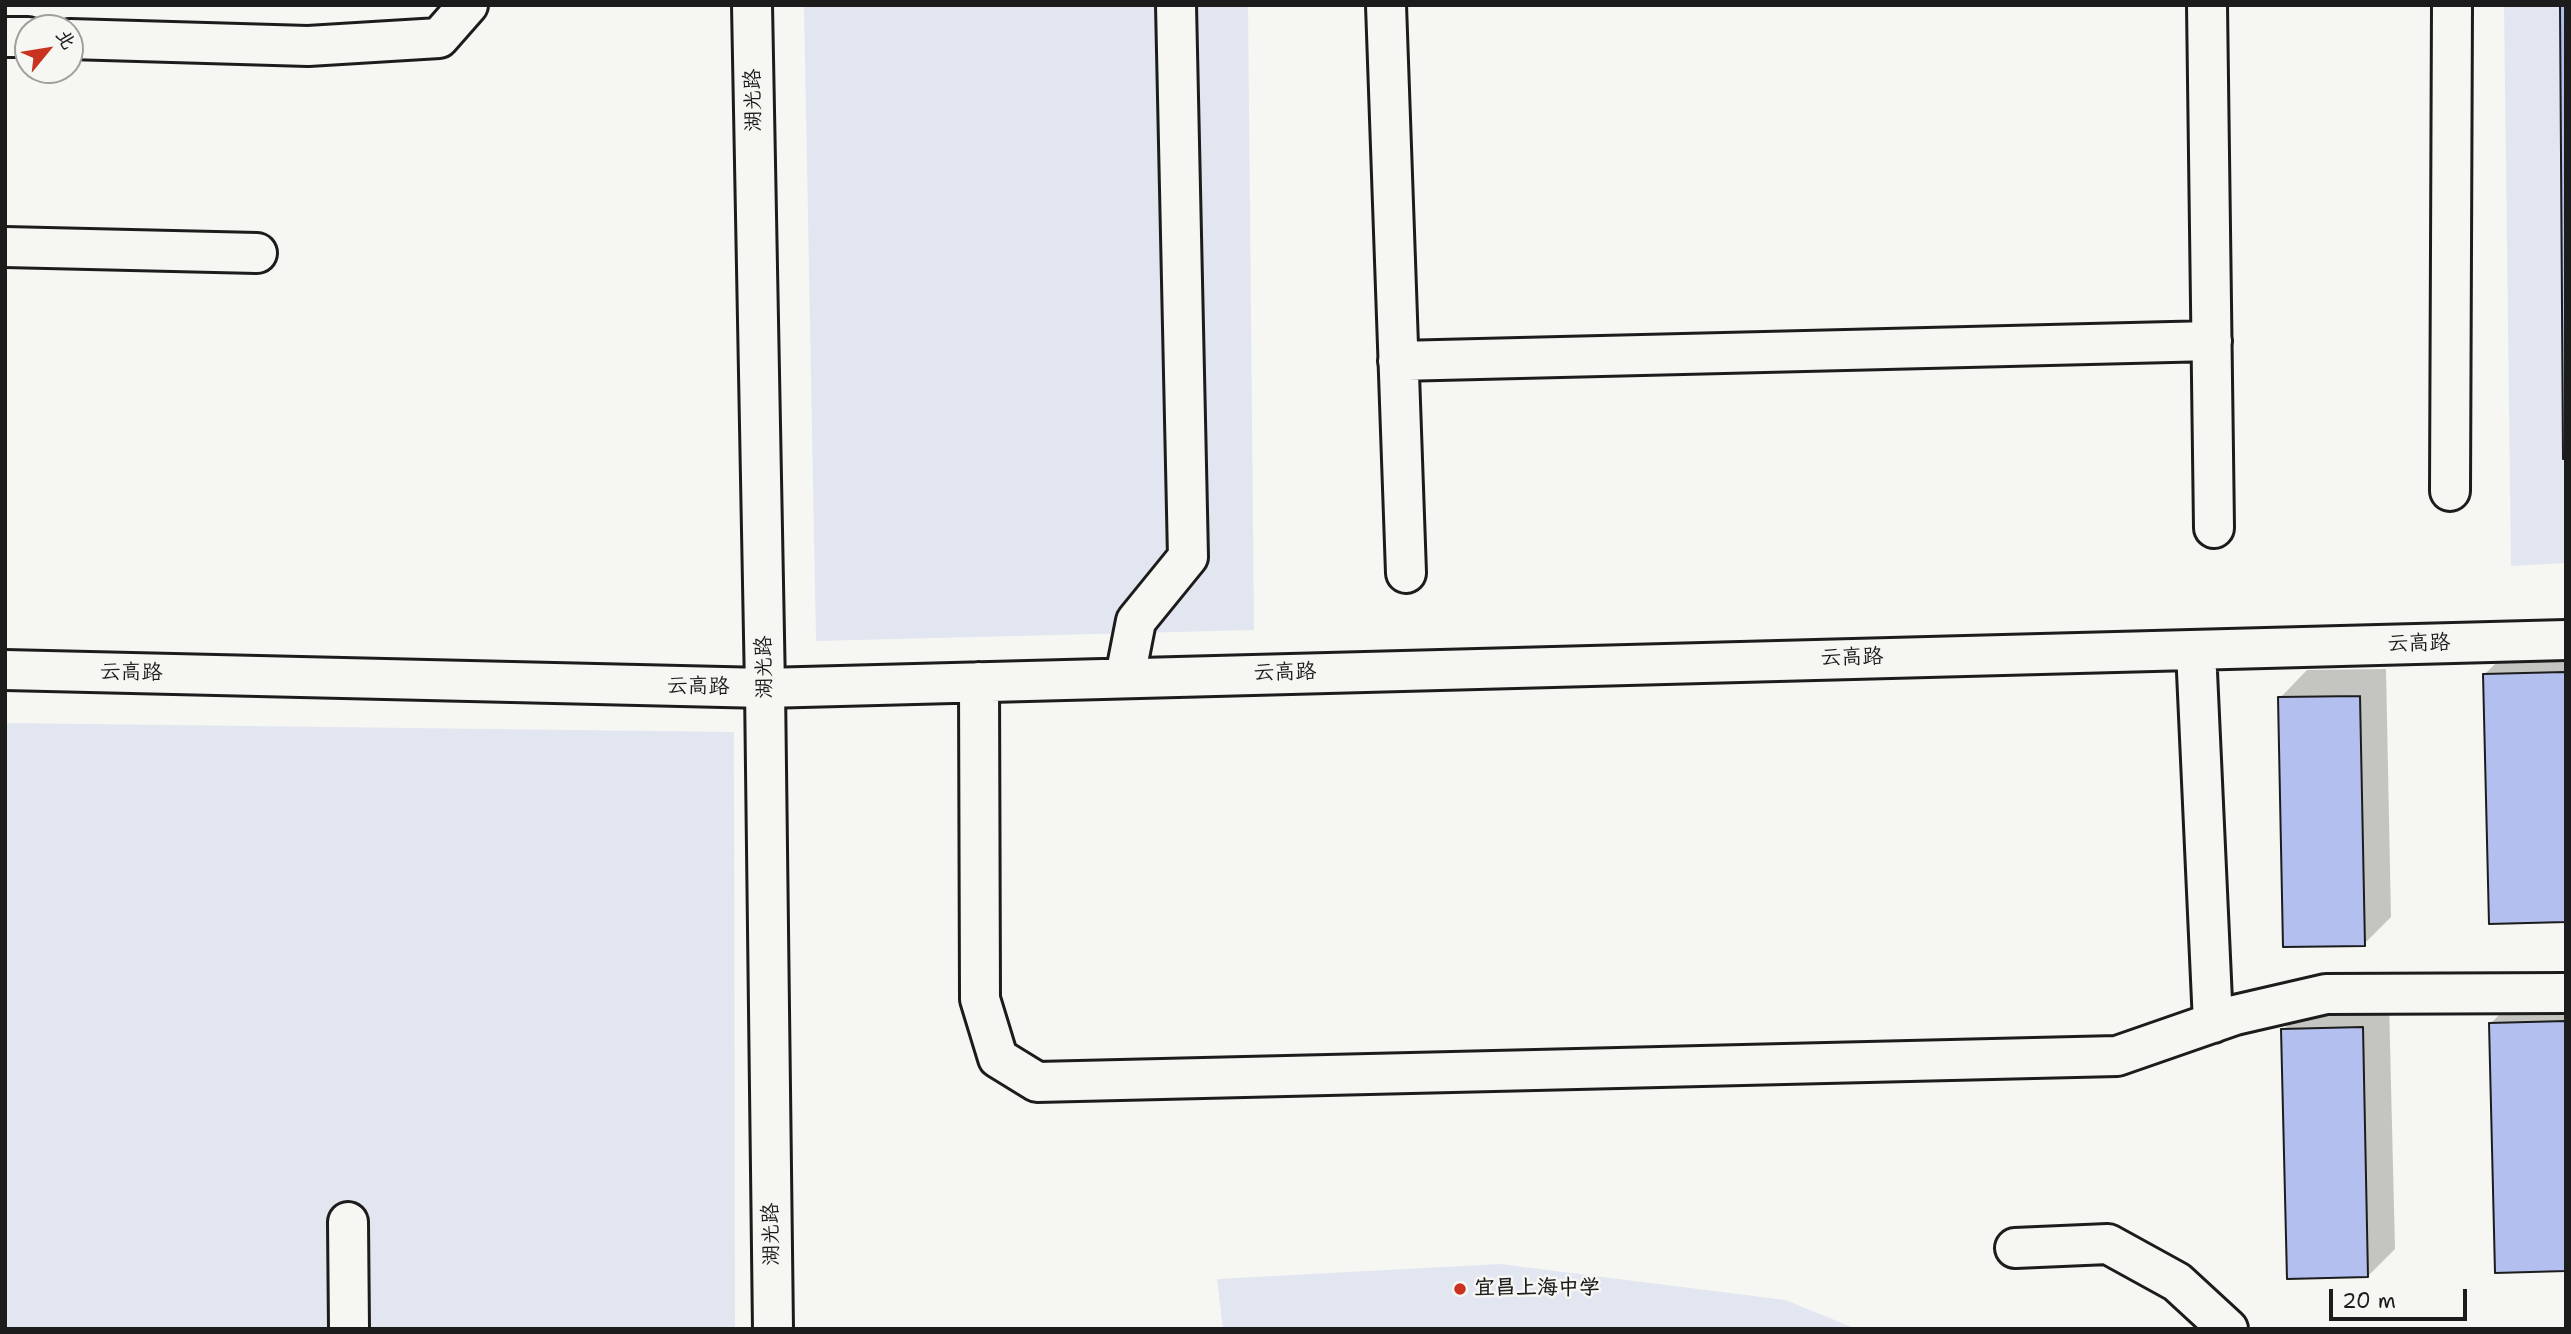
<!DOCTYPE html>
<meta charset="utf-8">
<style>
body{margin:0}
#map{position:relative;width:2571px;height:1334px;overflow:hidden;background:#f6f6f2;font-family:"Shantell Sans","LXGW WenKai TC",sans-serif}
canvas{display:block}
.frame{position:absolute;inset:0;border:7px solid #1c1c1c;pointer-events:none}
.north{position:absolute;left:14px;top:14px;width:70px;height:70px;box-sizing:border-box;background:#f6f6f2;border:2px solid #9f9f9c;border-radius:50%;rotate:60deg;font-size:19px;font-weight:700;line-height:28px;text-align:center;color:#1c1c1c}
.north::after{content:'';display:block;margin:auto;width:24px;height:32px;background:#c8321e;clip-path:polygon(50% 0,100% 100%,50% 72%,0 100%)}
.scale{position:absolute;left:2329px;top:1289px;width:138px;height:32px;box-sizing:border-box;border:4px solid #1c1c1c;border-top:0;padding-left:9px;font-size:21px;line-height:24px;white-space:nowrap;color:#1c1c1c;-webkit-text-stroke:5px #f6f6f2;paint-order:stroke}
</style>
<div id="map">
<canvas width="2571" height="1334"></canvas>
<div class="frame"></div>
<div class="north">北</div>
<div class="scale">20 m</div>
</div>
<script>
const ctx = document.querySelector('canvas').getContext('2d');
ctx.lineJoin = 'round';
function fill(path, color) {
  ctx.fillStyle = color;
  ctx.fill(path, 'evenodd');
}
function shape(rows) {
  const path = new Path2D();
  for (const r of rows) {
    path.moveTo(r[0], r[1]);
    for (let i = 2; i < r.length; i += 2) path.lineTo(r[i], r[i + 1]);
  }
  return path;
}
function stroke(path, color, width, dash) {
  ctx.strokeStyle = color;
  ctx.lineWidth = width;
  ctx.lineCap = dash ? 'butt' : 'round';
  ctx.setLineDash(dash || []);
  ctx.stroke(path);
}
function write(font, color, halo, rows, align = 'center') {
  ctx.font = font + ' "Shantell Sans","LXGW WenKai TC",sans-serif';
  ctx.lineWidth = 5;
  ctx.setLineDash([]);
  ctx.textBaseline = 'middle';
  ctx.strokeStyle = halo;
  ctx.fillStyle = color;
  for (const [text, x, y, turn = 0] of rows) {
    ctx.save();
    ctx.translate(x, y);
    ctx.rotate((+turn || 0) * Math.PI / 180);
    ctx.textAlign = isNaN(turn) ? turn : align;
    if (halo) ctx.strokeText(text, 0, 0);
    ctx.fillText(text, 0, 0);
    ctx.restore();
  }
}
const built = shape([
 [804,5,1248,5,1254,630,816,641],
 [2504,5,2566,5,2566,563,2511,566],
 [5,723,734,732,735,1329,5,1329],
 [1500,1264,1785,1300,1857,1329,1223,1329,1217,1279]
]);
const shadow = shape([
 [2566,646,2566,920,2485,674,2512,647],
 [2386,669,2391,917,2364,944,2280,698,2307,670],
 [2566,995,2566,1270,2491,1023,2518,996],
 [2389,1001,2395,1249,2368,1276,2283,1030,2310,1003]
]);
const building = shape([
 [2560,5,2566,5,2566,459,2563,459,2560,5],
 [2565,672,2566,922,2489,924,2483,674,2565,672],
 [2360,696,2365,946,2283,947,2278,697,2360,696],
 [2566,1021,2566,1271,2495,1273,2489,1023,2566,1021],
 [2363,1027,2368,1277,2287,1279,2281,1029,2363,1027]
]);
const minor = shape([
 [1386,5,1406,573],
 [2207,5,2214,528],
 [5,37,28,37],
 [70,39,308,46,439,38,468,5],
 [5,247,257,253],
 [1398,361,2212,341],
 [2450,491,2452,5],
 [2196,650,2213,1023],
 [5,670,765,688,2566,640],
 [1125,677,1136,621,1188,557,1176,5],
 [979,682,980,999,998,1058,1037,1082,2117,1056,2235,1015,2326,994,2566,993],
 [348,1222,349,1329],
 [2015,1248,2108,1244,2177,1282,2228,1329]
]);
const major = shape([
 [752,5,765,688,773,1329]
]);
const markers = [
 [1460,1289,7,"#c8321e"]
];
const streetNames = [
 ["湖光路",754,100,-91],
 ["云高路",2419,644,-1],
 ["云高路",1852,658,-1],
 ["湖光路",765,667,-91],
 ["云高路",131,673,1],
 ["云高路",1285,673,-1],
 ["云高路",698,687,1],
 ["湖光路",772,1234,-91]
];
const poiNames = [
 ["宜昌上海中学",1474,1289]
];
fill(built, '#e2e6f1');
fill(shadow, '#0003');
fill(building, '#b2bfef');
stroke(building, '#1c1c1c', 2);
stroke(minor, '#1c1c1c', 44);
stroke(major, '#1c1c1c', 44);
stroke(minor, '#f6f6f2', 38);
stroke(major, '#f6f6f2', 38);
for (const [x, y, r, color] of markers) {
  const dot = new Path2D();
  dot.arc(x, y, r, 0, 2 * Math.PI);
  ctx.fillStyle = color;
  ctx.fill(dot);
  stroke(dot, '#f6f6f2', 2.5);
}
write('21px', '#1c1c1c', '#f6f6f2', streetNames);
write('bold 21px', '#1c1c1c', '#f6f6f2', poiNames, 'left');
</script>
